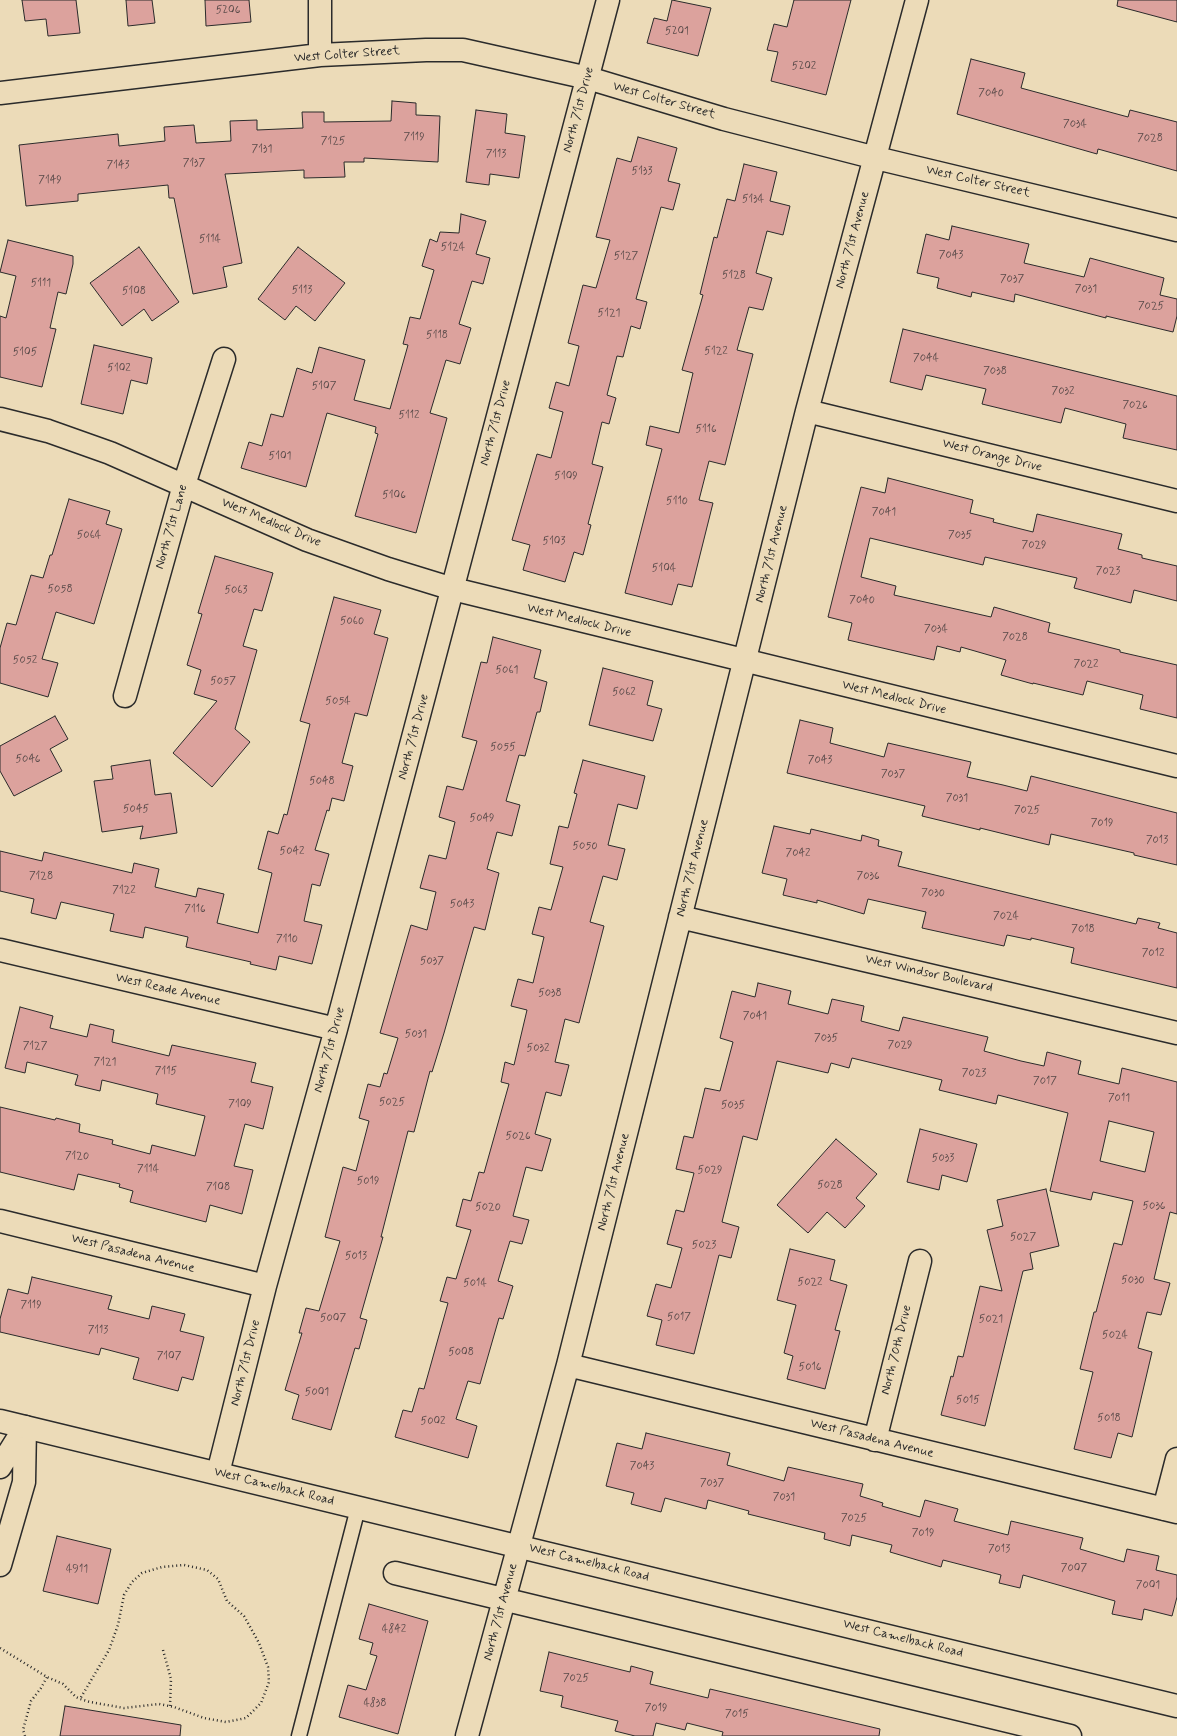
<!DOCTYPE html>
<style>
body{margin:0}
canvas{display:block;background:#ecdbb8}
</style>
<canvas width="1177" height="1736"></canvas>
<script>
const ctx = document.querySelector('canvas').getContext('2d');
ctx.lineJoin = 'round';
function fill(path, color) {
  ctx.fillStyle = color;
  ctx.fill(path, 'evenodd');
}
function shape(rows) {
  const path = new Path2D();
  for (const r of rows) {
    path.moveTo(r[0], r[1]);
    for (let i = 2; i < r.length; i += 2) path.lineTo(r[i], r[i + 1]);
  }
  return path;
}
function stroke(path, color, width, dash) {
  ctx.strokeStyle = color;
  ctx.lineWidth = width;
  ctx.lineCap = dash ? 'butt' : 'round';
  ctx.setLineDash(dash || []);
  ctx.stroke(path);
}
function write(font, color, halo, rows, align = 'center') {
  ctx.font = font + ' Mynerve,sans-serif';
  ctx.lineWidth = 4;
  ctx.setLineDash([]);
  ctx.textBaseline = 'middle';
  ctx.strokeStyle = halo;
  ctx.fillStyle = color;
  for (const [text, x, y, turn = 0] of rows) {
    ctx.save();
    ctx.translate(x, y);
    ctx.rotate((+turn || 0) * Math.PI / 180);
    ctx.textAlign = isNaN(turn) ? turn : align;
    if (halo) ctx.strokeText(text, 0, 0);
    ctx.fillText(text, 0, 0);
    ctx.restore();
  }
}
const building = shape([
 [22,0,76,0,80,33,48,36,46,19,25,21,22,0],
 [126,0,152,0,155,23,128,26,126,0],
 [205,0,249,0,251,22,206,26,205,0],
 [672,0,711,8,698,56,647,43,654,18,667,21,672,0],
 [794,0,851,0,826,95,771,81,778,52,767,50,774,24,787,27,794,0],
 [1118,0,1177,0,1177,22,1117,6,1118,0],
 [971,59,1025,73,1021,88,1128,117,1130,110,1177,122,1177,171,1098,149,1097,154,957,114,971,59],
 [392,101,416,103,416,115,440,116,438,162,364,158,364,162,344,162,345,177,304,178,304,170,225,174,242,263,223,267,227,287,193,294,174,198,169,198,168,185,78,194,78,201,26,206,19,145,118,134,119,146,165,141,164,127,194,125,196,143,231,141,230,121,257,120,257,130,303,128,302,112,324,112,324,122,391,121,392,101],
 [476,110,507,114,505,133,525,136,519,178,490,174,489,185,466,182,476,110],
 [638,137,677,148,668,181,680,184,673,210,661,207,636,299,647,302,640,329,631,326,623,357,617,356,607,395,616,398,609,424,602,422,592,464,603,467,588,524,591,525,583,555,574,552,565,582,523,570,530,545,512,540,537,454,551,458,563,412,549,408,556,382,569,386,579,346,568,343,583,285,596,288,610,240,596,237,617,158,631,162,638,137],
 [744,164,777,172,770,201,790,206,783,235,767,231,756,273,772,278,763,310,749,307,737,350,753,354,725,465,709,461,699,500,713,503,692,587,678,584,672,605,625,593,662,449,646,445,650,426,679,433,693,373,682,370,703,295,700,294,714,237,717,238,727,199,735,201,744,164],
 [461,214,486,221,476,254,490,258,483,284,472,281,459,324,471,328,460,364,446,360,430,413,447,418,416,533,355,516,378,434,375,433,376,427,327,413,306,487,241,468,249,442,262,446,271,414,283,417,297,368,312,373,319,347,365,360,354,400,390,409,408,345,403,344,410,317,420,319,434,270,422,266,430,239,437,242,440,232,459,233,461,214],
 [952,226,1029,244,1024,263,1084,277,1090,258,1164,278,1160,295,1177,299,1177,316,1173,332,1106,316,1106,318,1015,294,1014,302,972,292,971,297,937,288,939,278,917,273,926,234,949,240,952,226],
 [8,240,73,256,73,264,66,294,58,292,50,328,56,329,42,387,0,377,0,316,6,318,16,276,0,272,8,240],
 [139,247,179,302,152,321,144,309,122,326,90,283,139,247],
 [298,247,345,283,315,321,296,306,285,320,258,299,298,247],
 [903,329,1177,396,1177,450,1123,438,1126,424,1065,408,1061,423,982,404,986,389,926,375,922,390,890,382,903,329],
 [94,345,152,358,147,384,131,380,123,414,81,404,94,345],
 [888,478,973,500,970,513,994,519,993,522,1033,532,1037,514,1122,534,1118,549,1142,555,1142,558,1177,566,1177,601,1134,590,1131,603,1074,588,1077,578,985,557,983,565,870,538,861,577,896,586,894,595,991,617,994,607,1050,623,1048,632,1120,650,1120,652,1177,665,1177,718,1140,709,1143,695,1087,681,1083,695,1033,683,1033,684,1001,675,1006,660,961,647,960,652,937,646,934,660,848,640,852,623,828,617,842,561,861,487,885,493,888,478],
 [69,499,110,511,106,524,122,529,94,624,56,612,42,659,58,663,48,697,0,683,0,648,7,623,16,625,31,575,43,578,50,555,52,555,69,499],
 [215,556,273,573,262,611,254,609,243,646,257,650,235,729,250,742,212,787,173,753,217,701,194,694,201,670,187,665,202,614,198,613,215,556],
 [334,597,381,610,374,634,388,638,367,716,355,713,342,763,353,766,344,801,332,798,329,811,327,810,315,850,329,854,320,886,312,884,304,921,322,925,312,964,279,956,276,970,250,964,251,962,186,947,188,937,145,927,143,938,110,931,114,914,61,902,56,919,31,913,34,899,0,891,0,851,42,861,44,852,132,873,134,863,159,869,155,887,196,897,198,888,224,894,217,923,258,933,272,873,258,869,268,831,278,834,284,814,287,815,310,724,300,721,334,597],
 [493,637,541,650,534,678,547,682,540,712,537,712,525,756,519,755,506,801,520,805,512,836,497,832,487,869,499,873,485,930,474,927,444,1033,432,1072,430,1071,414,1132,408,1131,381,1237,383,1237,360,1318,367,1320,359,1349,355,1348,331,1430,292,1419,299,1395,285,1390,302,1333,299,1333,306,1308,319,1311,340,1241,325,1237,343,1167,356,1171,369,1121,359,1118,368,1084,380,1087,384,1073,387,1074,398,1038,380,1033,411,925,427,930,436,892,420,888,429,855,446,859,455,822,439,817,447,786,463,790,477,741,462,737,481,662,487,663,493,637],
 [603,668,653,681,647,705,662,709,653,741,589,725,603,668],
 [55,716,68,739,50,749,62,771,14,796,0,771,0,746,55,716],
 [800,720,833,728,830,743,884,757,888,743,971,762,967,777,1003,785,1027,791,1031,776,1177,813,1177,865,1134,855,1134,853,1051,834,1049,845,980,828,980,830,922,816,925,806,787,773,800,720],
 [150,760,155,795,171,793,177,833,140,839,143,826,102,832,94,781,113,779,111,766,150,760],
 [583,760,645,776,637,809,618,804,608,845,625,849,617,880,603,876,590,922,604,926,579,1023,565,1019,555,1062,569,1065,561,1096,546,1092,535,1134,551,1139,542,1171,526,1167,513,1216,529,1220,522,1244,510,1241,498,1281,513,1286,503,1319,499,1318,480,1384,468,1381,456,1419,477,1426,468,1458,395,1437,403,1410,412,1412,419,1388,424,1389,448,1303,440,1301,447,1277,456,1279,471,1230,456,1226,463,1199,471,1201,479,1172,484,1173,509,1084,501,1082,505,1062,514,1065,527,1010,511,1006,518,979,533,983,544,937,532,934,539,907,551,910,563,867,550,864,559,826,568,828,577,794,574,793,583,760],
 [774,826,810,834,811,829,861,841,862,835,879,840,878,846,902,852,898,866,1136,924,1138,918,1160,923,1158,928,1177,933,1177,988,1071,963,1074,948,1031,938,1031,940,1007,935,1004,946,922,928,926,912,868,899,864,914,817,900,817,903,783,895,787,879,762,873,774,826],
 [758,983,791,991,788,1004,828,1014,832,999,864,1006,861,1021,899,1031,903,1017,988,1037,984,1051,1021,1061,1044,1066,1047,1052,1081,1061,1078,1074,1119,1084,1122,1068,1177,1082,1177,1214,1170,1212,1154,1279,1170,1283,1161,1315,1147,1312,1138,1348,1152,1352,1132,1437,1118,1433,1111,1458,1074,1449,1093,1372,1080,1369,1094,1312,1096,1312,1114,1243,1122,1245,1133,1201,1093,1192,1091,1200,1050,1191,1068,1113,998,1095,996,1104,939,1090,942,1080,852,1058,849,1068,831,1063,828,1073,777,1061,757,1140,743,1136,722,1222,739,1227,731,1258,719,1255,694,1354,656,1345,662,1320,647,1316,656,1284,671,1288,682,1248,667,1244,676,1210,684,1212,694,1173,676,1169,684,1136,693,1138,705,1088,720,1091,733,1042,720,1038,732,991,755,997,758,983],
 [1109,1121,1154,1132,1145,1172,1100,1161,1109,1121],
 [20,1007,53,1016,50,1028,87,1037,90,1024,114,1030,112,1042,169,1056,172,1045,256,1063,251,1082,273,1087,263,1129,245,1124,234,1166,253,1170,242,1214,210,1205,206,1222,130,1202,133,1191,119,1187,120,1184,78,1174,74,1190,0,1172,0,1107,55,1120,56,1118,80,1124,79,1132,113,1140,112,1144,150,1154,152,1145,195,1156,205,1116,156,1104,158,1094,102,1080,100,1091,75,1085,78,1075,27,1062,25,1073,5,1068,20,1007],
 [920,1129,977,1144,967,1182,942,1175,939,1190,907,1182,920,1129],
 [836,1139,877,1174,856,1198,865,1206,845,1228,827,1212,808,1233,777,1205,836,1139],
 [1046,1189,1059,1246,1030,1253,1033,1269,1023,1271,985,1426,941,1415,951,1376,953,1377,958,1356,963,1357,980,1286,1002,1291,987,1230,1003,1226,997,1200,1046,1189],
 [790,1249,835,1260,830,1280,847,1285,835,1330,840,1331,825,1389,787,1379,793,1356,784,1353,796,1305,777,1300,790,1249],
 [32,1277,112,1296,108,1309,149,1319,152,1306,185,1314,180,1331,204,1337,193,1380,182,1377,178,1391,133,1379,139,1358,101,1348,99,1355,0,1332,0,1319,8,1289,28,1294,32,1277],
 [646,1433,730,1453,727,1465,784,1481,788,1467,863,1484,860,1496,883,1503,882,1506,920,1517,925,1500,958,1509,954,1521,1008,1535,1011,1521,1083,1538,1080,1549,1124,1562,1127,1549,1159,1556,1156,1570,1177,1575,1177,1597,1172,1616,1144,1609,1142,1620,1112,1614,1115,1601,1023,1575,1020,1588,999,1583,1001,1575,943,1560,941,1567,890,1552,892,1545,852,1535,850,1546,824,1539,825,1533,748,1514,749,1511,708,1500,706,1509,665,1498,661,1512,631,1504,634,1493,606,1486,617,1443,642,1449,646,1433],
 [57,1536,111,1549,98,1604,43,1591,57,1536],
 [369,1604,428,1621,398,1734,339,1717,348,1685,366,1690,377,1656,370,1654,373,1643,359,1639,369,1604],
 [549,1652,630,1672,631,1666,653,1672,650,1684,708,1698,710,1689,880,1729,879,1736,722,1736,723,1732,687,1723,685,1730,656,1723,653,1736,635,1736,615,1731,618,1721,561,1707,563,1696,540,1691,549,1652],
 [65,1706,181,1725,180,1736,60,1736,65,1706]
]);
const path = shape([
 [0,1648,47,1677,63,1684,76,1697,80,1699,90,1702,124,1708,159,1704,174,1707,204,1718,226,1722,246,1718,261,1703,269,1682,268,1667,259,1643,244,1616,227,1601,218,1579,207,1570,184,1565,162,1567,142,1573,132,1582,124,1595,118,1625,109,1650,80,1699],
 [163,1650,171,1679,170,1706],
 [25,1736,23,1730,31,1701,41,1688,47,1677]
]);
const lane = shape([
 [299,1736,358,1508]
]);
const street = shape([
 [320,55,320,0],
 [0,93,320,55,426,50,463,50,588,78,724,119,876,158,1177,230],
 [807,411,1177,501],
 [0,419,48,431,110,453,307,540,388,569,453,589,1177,766],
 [125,696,184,485,224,359],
 [680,917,1177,1033],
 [0,950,336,1029],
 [0,1221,265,1286],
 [568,1365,1177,1512],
 [875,1440,920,1261],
 [0,1467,25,1427],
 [218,1473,265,1286,336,1029,608,0],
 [1164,1509,1177,1459],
 [0,1565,24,1482,25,1427],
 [395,1573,1070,1736],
 [467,1736,568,1365,807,411,917,0]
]);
const primary = shape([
 [0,1421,1177,1706]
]);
const numberNames = [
 ["5206",228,11],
 ["5201",677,32],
 ["5202",804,67],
 ["7040",991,94],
 ["7034",1075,125],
 ["7119",414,138],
 ["7028",1150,139],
 ["7125",333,142],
 ["7131",262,150],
 ["7113",496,155],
 ["7137",194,164],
 ["7143",118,166],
 ["5133",642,172],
 ["7149",50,181],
 ["5134",753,200],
 ["5114",210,240],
 ["5124",453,248],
 ["7043",951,256],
 ["5127",626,257],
 ["5128",734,276],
 ["7037",1012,280],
 ["5111",41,284],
 ["7031",1086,290],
 ["5113",302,291],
 ["5108",134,292],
 ["7025",1151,307],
 ["5121",609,314],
 ["5118",437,336],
 ["5122",716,352],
 ["5105",25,353],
 ["7044",926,359],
 ["5102",119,369],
 ["7038",995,372],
 ["5107",324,387],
 ["7032",1063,392],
 ["7026",1135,406],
 ["5112",409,416],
 ["5116",706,430],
 ["5101",280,457],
 ["5109",566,477],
 ["5106",394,496],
 ["5110",677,502],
 ["7041",884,513],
 ["5064",89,536],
 ["7035",960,536],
 ["5103",554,542],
 ["7029",1034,546],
 ["5104",664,569],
 ["7023",1108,572],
 ["5058",60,590],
 ["5063",236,591],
 ["7040",862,601],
 ["5060",352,622],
 ["7034",936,630],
 ["7028",1015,638],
 ["5052",25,661],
 ["7022",1086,665],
 ["5061",507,671],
 ["5057",223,682],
 ["5062",624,693],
 ["5054",338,702],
 ["5055",503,748],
 ["5046",28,760],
 ["7043",820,761],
 ["7037",893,775],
 ["5048",322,782],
 ["7031",957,799],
 ["5045",136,810],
 ["7025",1027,811],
 ["5049",482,819],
 ["7019",1102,824],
 ["7013",1157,841],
 ["5050",585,847],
 ["5042",292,852],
 ["7042",798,854],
 ["7128",41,877],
 ["7036",868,877],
 ["7122",124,891],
 ["7030",933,894],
 ["5043",462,905],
 ["7116",195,910],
 ["7024",1006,917],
 ["7018",1083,930],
 ["7110",287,940],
 ["7012",1153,954],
 ["5037",432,962],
 ["5038",550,994],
 ["7041",755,1017],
 ["5031",416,1035],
 ["7035",826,1039],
 ["7029",900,1046],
 ["7127",35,1047],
 ["5032",538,1049],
 ["7121",105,1063],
 ["7115",166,1072],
 ["7023",974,1074],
 ["7017",1045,1082],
 ["7011",1119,1099],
 ["5025",392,1103],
 ["7109",240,1105],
 ["5035",733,1106],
 ["5026",518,1137],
 ["7120",77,1157],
 ["5033",943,1159],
 ["7114",148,1170],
 ["5029",710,1171],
 ["5019",368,1182],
 ["5028",830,1186],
 ["7108",218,1188],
 ["5036",1154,1207],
 ["5020",488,1208],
 ["5027",1023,1238],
 ["5023",704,1246],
 ["5013",356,1257],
 ["5030",1133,1281],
 ["5022",810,1283],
 ["5014",475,1284],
 ["7119",31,1306],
 ["5017",679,1318],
 ["5007",333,1319],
 ["5021",991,1320],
 ["7113",98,1331],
 ["5024",1115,1336],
 ["5008",461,1353],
 ["7107",169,1357],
 ["5016",810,1368],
 ["5001",317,1393],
 ["5015",968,1401],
 ["5018",1109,1419],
 ["5002",433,1422],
 ["7043",642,1467],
 ["7037",712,1484],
 ["7031",784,1498],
 ["7025",854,1519],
 ["7019",923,1534],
 ["7013",999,1550],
 ["7007",1074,1569],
 ["4911",77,1570],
 ["7001",1148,1586],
 ["4842",394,1630],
 ["7025",576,1679],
 ["4838",375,1704],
 ["7019",656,1709],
 ["7015",737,1715]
];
const streetNames = [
 ["West Colter Street",347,55,-4],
 ["West Colter Street",664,101,16],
 ["North 71st Drive",579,110,-75],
 ["West Colter Street",978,182,13],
 ["North 71st Avenue",853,240,-75],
 ["North 71st Drive",496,423,-75],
 ["West Orange Drive",992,456,14],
 ["West Medlock Drive",271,523,23],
 ["North 71st Lane",172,527,-74],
 ["North 71st Avenue",772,554,-76],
 ["West Medlock Drive",579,621,14],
 ["West Medlock Drive",894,698,14],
 ["North 71st Drive",414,737,-75],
 ["North 71st Avenue",693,868,-76],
 ["West Windsor Boulevard",929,974,13],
 ["West Reade Avenue",168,990,13],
 ["North 71st Drive",330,1050,-75],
 ["North 71st Avenue",614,1182,-76],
 ["West Pasadena Avenue",133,1254,14],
 ["North 70th Drive",897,1350,-76],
 ["North 71st Drive",246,1363,-76],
 ["West Pasadena Avenue",872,1439,14],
 ["West Camelback Road",274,1487,14],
 ["West Camelback Road",589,1563,14],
 ["North 71st Avenue",501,1612,-75],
 ["West Camelback Road",903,1639,14]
];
fill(building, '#dca29d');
stroke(building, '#2b2b2b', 1);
stroke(lane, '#2b2b2b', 17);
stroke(street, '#2b2b2b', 25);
stroke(primary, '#2b2b2b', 25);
stroke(path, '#2b2b2b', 2.5, [1, 3]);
stroke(lane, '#ecdbb8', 14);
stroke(street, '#ecdbb8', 22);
stroke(primary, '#ecdbb8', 22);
write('11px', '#574948', null, numberNames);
write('13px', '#2b2b2b', '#ecdbb8', streetNames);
</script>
